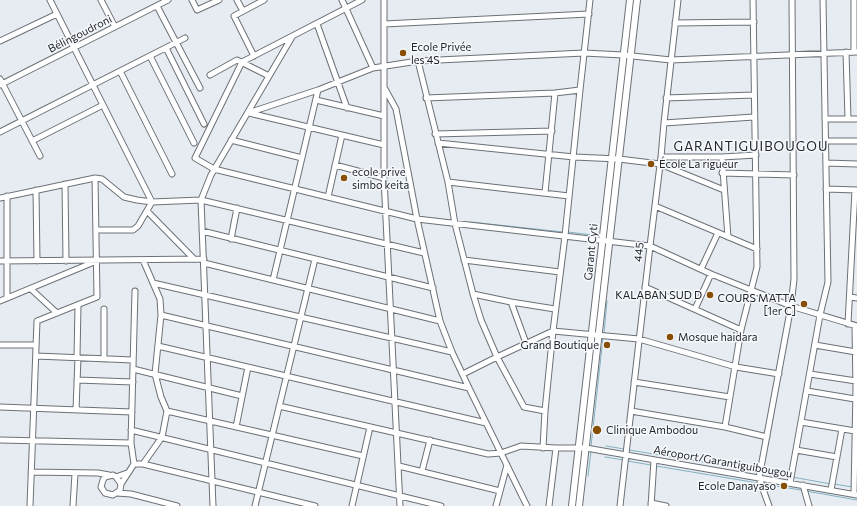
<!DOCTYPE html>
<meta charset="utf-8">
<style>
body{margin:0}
canvas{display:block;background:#e6ecf2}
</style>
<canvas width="857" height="506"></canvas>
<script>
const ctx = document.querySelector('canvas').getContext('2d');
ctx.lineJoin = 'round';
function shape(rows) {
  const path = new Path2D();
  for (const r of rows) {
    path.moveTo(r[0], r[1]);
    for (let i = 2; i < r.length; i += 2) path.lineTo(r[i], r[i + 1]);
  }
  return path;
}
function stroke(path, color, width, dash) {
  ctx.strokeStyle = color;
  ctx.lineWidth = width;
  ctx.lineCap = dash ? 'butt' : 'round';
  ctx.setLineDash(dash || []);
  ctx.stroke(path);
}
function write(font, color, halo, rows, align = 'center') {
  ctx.font = font + ' Commissioner,sans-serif';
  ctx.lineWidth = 3;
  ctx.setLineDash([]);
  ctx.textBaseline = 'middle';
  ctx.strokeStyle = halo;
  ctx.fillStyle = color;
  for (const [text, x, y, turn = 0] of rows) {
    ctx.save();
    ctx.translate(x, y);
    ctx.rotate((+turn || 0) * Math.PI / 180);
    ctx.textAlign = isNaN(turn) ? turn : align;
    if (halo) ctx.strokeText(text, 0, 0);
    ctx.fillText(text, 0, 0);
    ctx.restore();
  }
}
const stream = shape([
 [471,222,563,232],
 [568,232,601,236],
 [604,333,607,301],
 [591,446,603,338],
 [606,446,624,449],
 [629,450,758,471],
 [605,457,624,460],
 [627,461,651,465],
 [656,466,758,483],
 [763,472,789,477],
 [588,476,591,451],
 [792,477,831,484],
 [763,484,801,490],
 [764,484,772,506],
 [834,484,852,487],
 [806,491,857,500]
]);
const minor = shape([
 [50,0,152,202],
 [101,0,115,27],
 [192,0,197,10,219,0],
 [237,0,243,11],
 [342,0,373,68],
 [362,0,242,62,195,158,214,169,417,219,650,246,711,274,791,306,857,326],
 [384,0,384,178,400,506],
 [854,0,854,52],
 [157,6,200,88],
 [675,23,754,22],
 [317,24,347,108],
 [384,24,589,14],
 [0,41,57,14],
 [166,48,204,124],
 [846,52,848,119],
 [150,56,194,143],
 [254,56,234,16,264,0],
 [418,61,448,182,455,224,473,294,481,320,497,357,524,407,545,411],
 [120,71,172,174],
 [210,75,237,60,269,76],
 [0,79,40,156],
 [0,85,168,0],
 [385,89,396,109,417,219,440,321,452,352,469,388,527,506],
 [426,98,555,93,580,90],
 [666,98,754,95],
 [316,100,384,116],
 [248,113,318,90,373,68,418,61,584,53,623,55,671,60,857,52],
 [249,113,384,145],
 [825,119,857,119],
 [664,123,754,117],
 [0,132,185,38],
 [435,134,552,131],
 [231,140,302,158],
 [32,141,103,105],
 [826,141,857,141],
 [438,143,574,157,619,159,660,164,724,190],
 [661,157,722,157,756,155],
 [722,157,728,237],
 [826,163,857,164],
 [335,165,384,178],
 [722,173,794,175],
 [448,182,569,196],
 [65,184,66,261],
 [826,189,857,190],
 [36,190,37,261],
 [545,193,555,93],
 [7,196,7,298],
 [328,197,342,135],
 [0,198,95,178,102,179,124,197,137,200,152,202,201,200,424,253],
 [655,206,757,249],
 [147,211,194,259],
 [96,230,133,230,138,226,152,202],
 [202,231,433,288],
 [231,239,237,208],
 [464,260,560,272],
 [0,261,204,259],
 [204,263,440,321],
 [701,269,718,233],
 [273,280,318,90],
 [153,283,452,352],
 [645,287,741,330],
 [31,289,57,313],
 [473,294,511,302,555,309],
 [850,297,857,298],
 [0,301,94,262],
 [511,302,526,343],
 [695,309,711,274],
 [161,315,469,388],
 [848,324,855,190],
 [0,345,36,345],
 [815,345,856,352],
 [158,346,486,423],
 [36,356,133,360],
 [77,357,78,305],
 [104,359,104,309],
 [133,369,242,396],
 [463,374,497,357,553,331,639,339,736,367,779,374],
 [810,374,856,381],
 [77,380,133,382],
 [634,382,730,397],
 [807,391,855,399],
 [279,406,488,454,501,453,521,446,556,448,586,448,857,495],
 [0,407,132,412],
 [76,410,78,357],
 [167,411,363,456],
 [631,411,725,427,767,437],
 [801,422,855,431],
 [236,427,248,367],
 [725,427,741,330,757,267,753,0],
 [131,430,441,506],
 [0,440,131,443],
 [543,448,545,411,553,331,565,236,580,90,590,0],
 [796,450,837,457],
 [134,464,143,464,162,437,167,411,161,397,155,374,161,315,160,299,143,260],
 [143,464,315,506],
 [399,466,500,491],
 [422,471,430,440],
 [31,472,98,473,109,475],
 [116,477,121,484,120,490,113,495,105,493,101,487,103,480,105,477,113,475,116,477,127,473],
 [790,483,820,315,828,282,823,0],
 [121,484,134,464,131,443,135,291],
 [803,485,809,506],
 [831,490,842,429],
 [117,493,131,494,177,506],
 [854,494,856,389,855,326],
 [651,503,666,506],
 [30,506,37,321,97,297,95,178],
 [73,506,75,474],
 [213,506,201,200,211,175,292,37],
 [255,506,315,259],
 [352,506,370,427],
 [496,506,507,465],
 [549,506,556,448],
 [620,506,650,246,661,157,664,123,678,0],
 [651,506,654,460],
 [769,506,759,478,791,306,794,279,792,0]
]);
const major = shape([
 [572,506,630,0],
 [579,506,637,0]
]);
const markers = [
 [403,53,4,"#884f04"],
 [651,164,4,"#884f04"],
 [344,178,4,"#884f04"],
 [710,295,4,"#884f04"],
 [804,304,4,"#884f04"],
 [670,337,4,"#884f04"],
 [607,345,4,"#884f04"],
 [597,430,5,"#884f04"],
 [784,486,4,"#884f04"]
];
const streetNames = [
 ["Bélingoudroni",80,34,-27],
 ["Garant Cyti",591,252,-84],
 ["445",639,252,-83],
 ["Aéroport/Garantiguibougou",723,462,10]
];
const poiNames = [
 ["Ecole Privée",411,47],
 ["les 4S",411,60],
 ["École La rigueur",659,164],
 ["ecole prive",352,172],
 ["simbo keita",352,185],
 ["KALABAN SUD D",702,295,"right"],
 ["COURS MATTA",796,298,"right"],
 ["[1er C]",796,311,"right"],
 ["Mosque haidara",678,337],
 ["Grand Boutique",599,345,"right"],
 ["Clinique Ambodou",606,430],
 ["Ecole Danayaso",776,486,"right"]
];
const quarterNames = [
 ["GARANTIGUIBOUGOU",751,147]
];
stroke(stream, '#82b1c1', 1);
stroke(minor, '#6c7176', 7);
stroke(major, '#6c7176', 8);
stroke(minor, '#fff', 5);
stroke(major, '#fff', 6);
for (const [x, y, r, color] of markers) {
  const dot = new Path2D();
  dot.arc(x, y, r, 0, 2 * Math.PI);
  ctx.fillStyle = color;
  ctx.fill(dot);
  stroke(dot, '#f5f9fe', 1.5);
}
write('11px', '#232527', '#f5f9fe', streetNames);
write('11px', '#232527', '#f5f9fe', poiNames, 'left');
ctx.letterSpacing = '1px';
write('13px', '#232527', '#f5f9fe', quarterNames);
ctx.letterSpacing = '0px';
</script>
